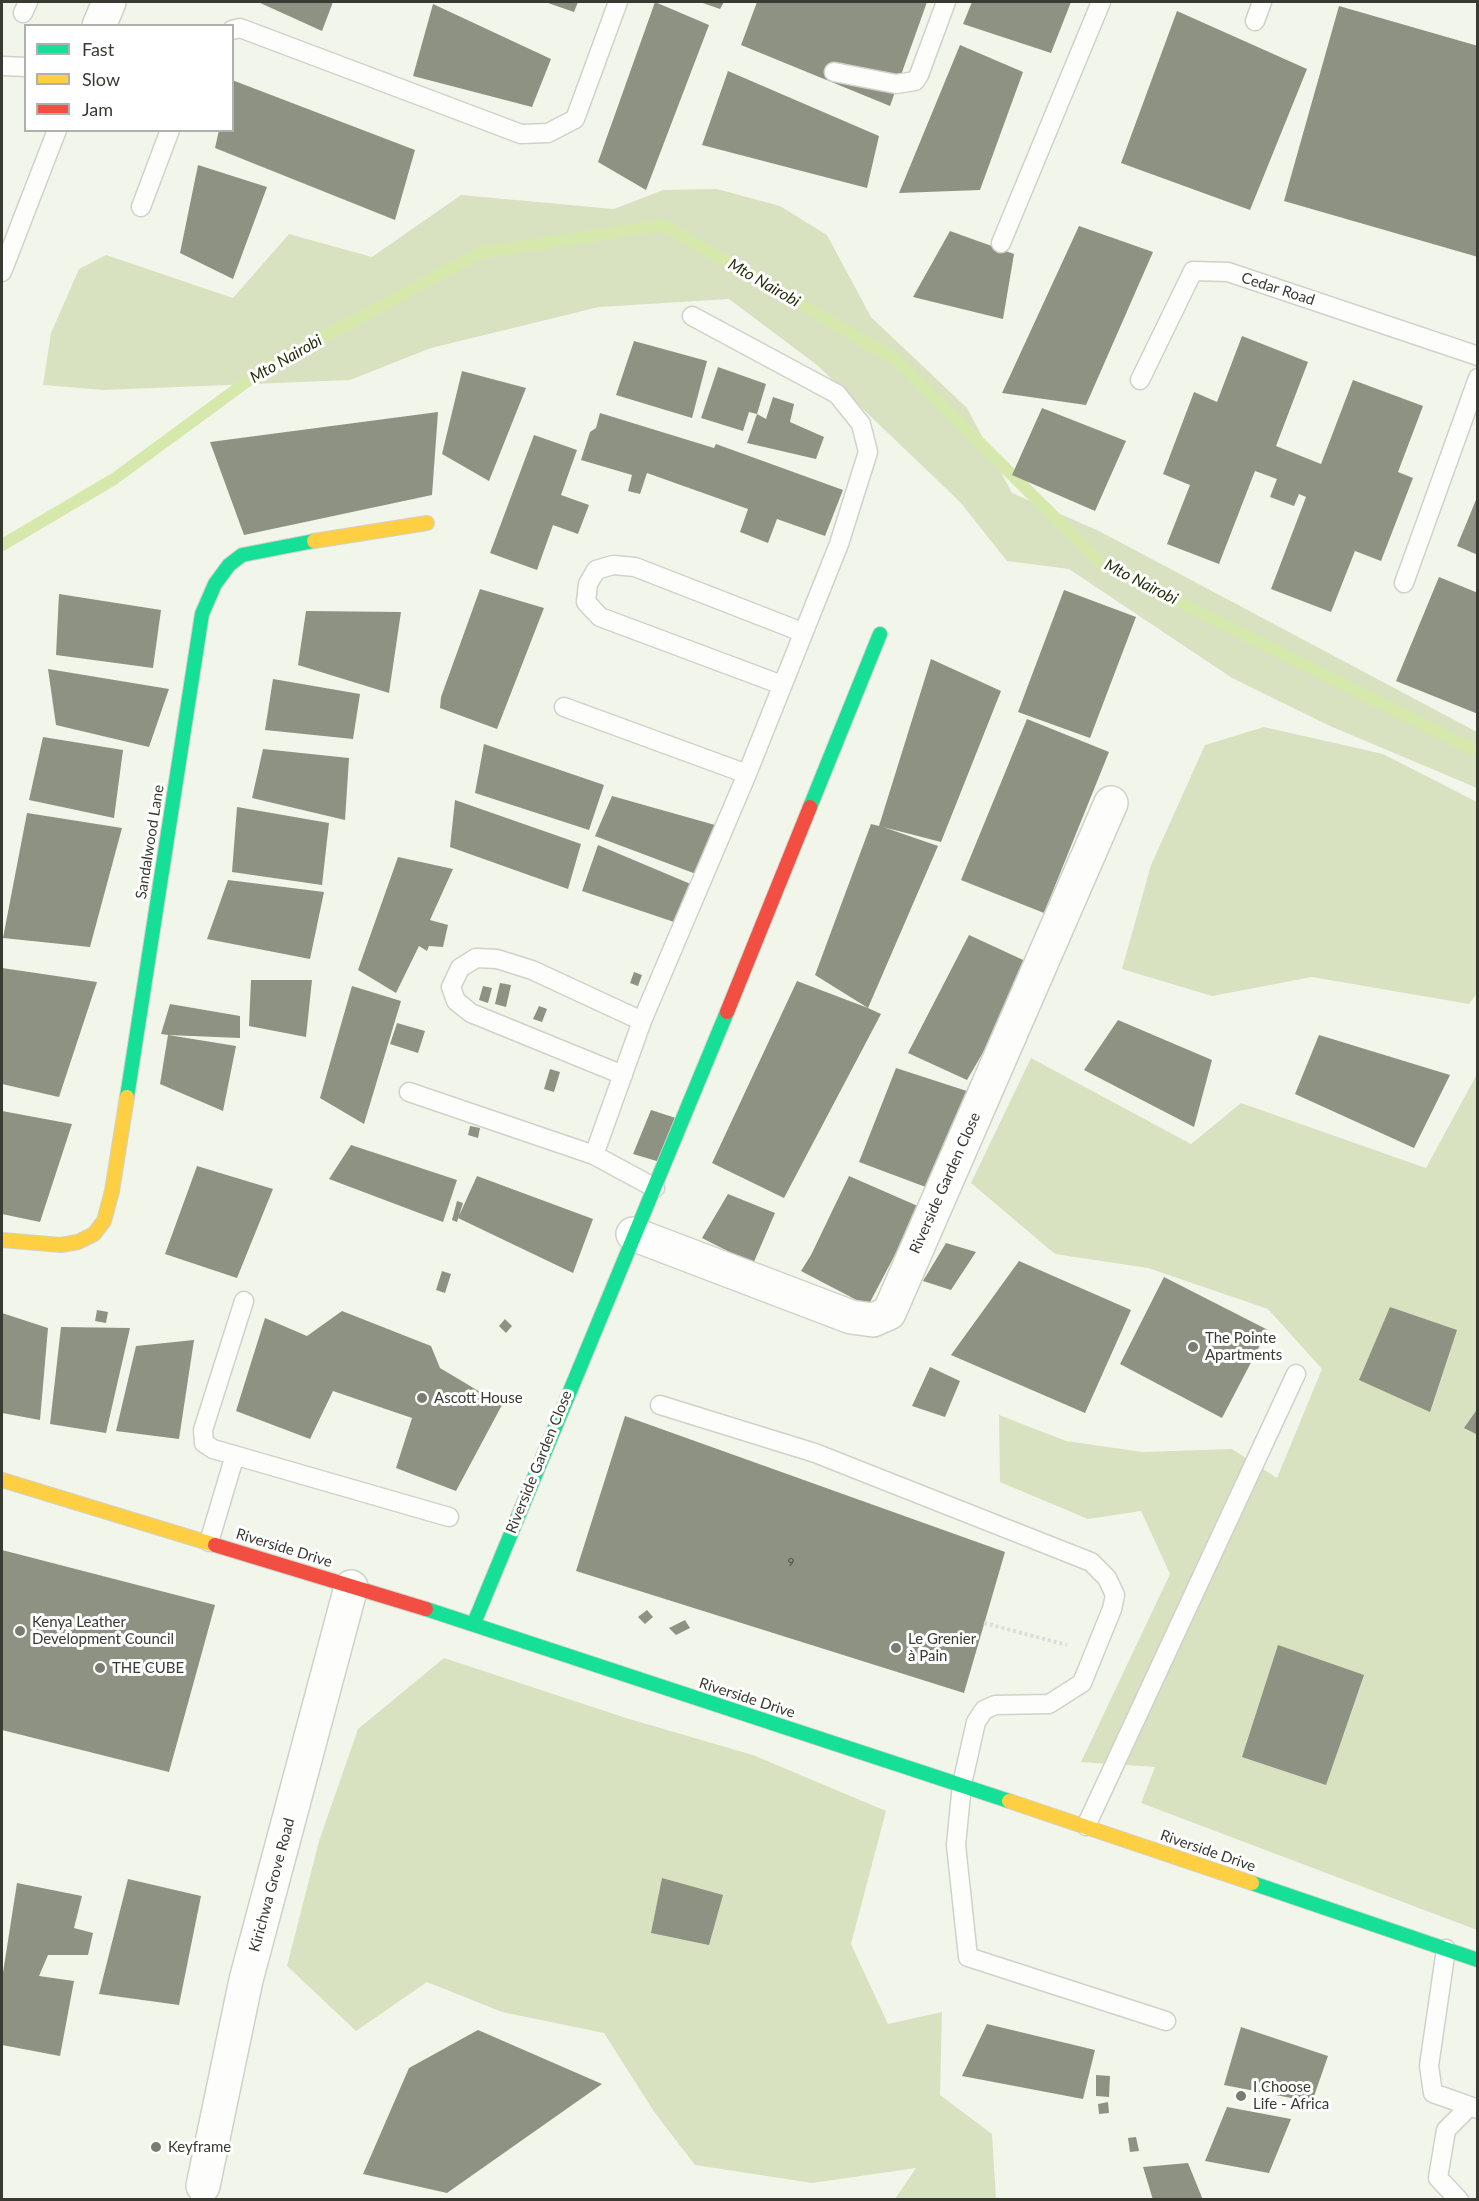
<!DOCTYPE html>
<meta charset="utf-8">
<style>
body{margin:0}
#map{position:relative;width:1479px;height:2201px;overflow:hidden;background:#f2f6ea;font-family:Lato,sans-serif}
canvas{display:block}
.frame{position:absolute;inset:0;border:3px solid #393b32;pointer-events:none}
.legend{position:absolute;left:24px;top:24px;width:210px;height:108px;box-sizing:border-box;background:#fff;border:2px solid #b0b1ad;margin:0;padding:8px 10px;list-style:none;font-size:18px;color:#393b32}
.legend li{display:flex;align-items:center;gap:12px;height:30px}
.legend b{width:30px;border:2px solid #b0b1ad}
</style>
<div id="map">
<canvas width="1479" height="2201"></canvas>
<div class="frame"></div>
<ul class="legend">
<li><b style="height:8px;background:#16e098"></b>Fast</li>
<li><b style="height:8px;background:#ffcf43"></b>Slow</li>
<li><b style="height:8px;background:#f24e42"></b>Jam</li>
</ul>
</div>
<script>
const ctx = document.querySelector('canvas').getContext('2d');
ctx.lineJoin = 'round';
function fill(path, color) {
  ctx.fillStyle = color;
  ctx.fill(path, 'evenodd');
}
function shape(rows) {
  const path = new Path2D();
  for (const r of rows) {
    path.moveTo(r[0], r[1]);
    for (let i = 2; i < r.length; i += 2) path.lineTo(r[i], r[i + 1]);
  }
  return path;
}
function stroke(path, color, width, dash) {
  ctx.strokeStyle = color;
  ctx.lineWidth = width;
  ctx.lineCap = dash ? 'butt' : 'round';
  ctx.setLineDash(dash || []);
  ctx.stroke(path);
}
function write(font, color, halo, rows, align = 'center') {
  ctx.font = font + ' Lato,sans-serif';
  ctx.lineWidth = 6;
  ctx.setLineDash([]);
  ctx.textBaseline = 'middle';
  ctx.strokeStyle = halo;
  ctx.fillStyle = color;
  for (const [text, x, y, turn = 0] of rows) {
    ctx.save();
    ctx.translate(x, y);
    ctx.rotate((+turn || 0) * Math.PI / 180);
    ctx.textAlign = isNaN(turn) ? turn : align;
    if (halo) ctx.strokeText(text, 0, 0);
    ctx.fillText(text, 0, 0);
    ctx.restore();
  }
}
const green = shape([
 [717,189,780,206,827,235,871,317,967,408,1012,493,1099,531,1477,732,1477,788,1330,726,1232,678,1069,569,1007,561,960,502,817,365,729,299,599,307,431,348,350,380,104,390,43,385,51,333,79,269,106,255,233,298,289,234,372,257,461,195,614,209,663,190],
 [1264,727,1383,754,1477,802,1478,992,1469,1004,1312,977,1212,996,1122,969,1151,865,1205,745],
 [1031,1058,1191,1144,1241,1103,1426,1168,1477,1074,1477,1930,1141,1803,1155,1767,1081,1762,1170,1574,1141,1511,1088,1519,1000,1482,999,1415,1066,1441,1142,1452,1232,1449,1277,1478,1322,1369,1268,1309,1148,1268,1055,1254,971,1183],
 [444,1658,626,1718,753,1755,886,1811,851,1944,888,2024,942,2012,940,2095,992,2134,996,2199,895,2199,916,2168,812,2183,695,2165,655,2113,604,2033,502,2012,427,1982,356,2031,287,1966,319,1841,358,1729]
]);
const stream = shape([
 [2,545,114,479,264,369,480,253,663,225,895,359,1101,563,1478,752]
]);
const building = shape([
 [258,2,333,2,322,31],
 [545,2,578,2,574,12],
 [655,2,709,25,646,190,598,162],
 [700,2,724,2,720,9],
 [757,2,927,2,890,106,741,45],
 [972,2,1071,2,1051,53,963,24],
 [433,4,551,59,532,107,413,76],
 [1339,6,1478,46,1478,257,1284,201],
 [1177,11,1307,69,1250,210,1121,163],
 [960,45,1023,72,980,190,899,193],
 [728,71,879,136,867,188,702,145],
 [232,80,415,150,395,220,215,148,219,130,232,130],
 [198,165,267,187,233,279,180,253],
 [1079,226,1153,252,1086,405,1002,393],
 [950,231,1014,254,1003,319,913,297],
 [1242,336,1308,362,1276,446,1321,464,1353,380,1423,406,1398,472,1413,478,1381,561,1355,551,1331,612,1271,589,1306,497,1299,494,1294,506,1270,497,1277,479,1255,471,1219,564,1167,544,1190,485,1163,474,1194,392,1217,402],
 [634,341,707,361,692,418,616,395],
 [718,367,766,384,757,414,749,412,743,431,701,418],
 [462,371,526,388,489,481,442,454],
 [773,397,794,404,790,422,824,437,816,459,747,443,757,414,766,419],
 [1042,408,1126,441,1095,511,1012,475],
 [438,412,432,495,244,535,210,442],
 [600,413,714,448,716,444,843,490,825,536,777,519,768,543,740,532,748,509,647,473,640,494,628,491,632,475,581,460,590,432,596,428],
 [534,435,577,450,561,495,589,505,578,534,553,525,537,570,490,553],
 [1478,495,1478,555,1457,546],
 [1439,577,1478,593,1478,714,1396,681],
 [480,589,544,608,497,729,440,708,441,697],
 [1064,590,1136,617,1090,738,1018,712],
 [59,594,161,610,153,668,56,655],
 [306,611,401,612,389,693,298,665],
 [931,659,1001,691,941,842,883,827,938,846,868,1008,881,1014,784,1198,712,1163,797,981,868,1008,815,975,871,824,879,826],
 [48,669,169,689,149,747,56,725],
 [273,679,360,694,353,739,265,730],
 [1027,719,1109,752,1044,913,961,880],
 [43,737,123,750,114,818,29,800],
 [484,744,604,785,589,830,475,793],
 [263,749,349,758,345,820,252,798],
 [612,796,715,825,704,877,595,836],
 [455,800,581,844,568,889,450,847],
 [237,807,329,823,322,885,232,872],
 [27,813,122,828,90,947,3,938],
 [598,845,693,885,683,925,582,891],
 [398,857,453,869,430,920,448,925,443,947,429,946,427,951,419,946,396,993,358,970],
 [228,880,324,892,310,959,207,939],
 [969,935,1034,965,967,1080,908,1053],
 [2,968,97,982,59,1097,2,1084],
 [634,972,642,975,638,986,630,983],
 [251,980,312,980,306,1037,249,1026],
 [500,983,511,985,506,1007,495,1004],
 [352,986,401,1001,364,1124,320,1098],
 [483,986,492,988,488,1003,479,1000],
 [170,1004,240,1016,240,1038,168,1035,236,1046,223,1111,160,1084,168,1035,161,1034],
 [539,1006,547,1009,542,1022,533,1019],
 [1118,1020,1212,1060,1194,1127,1084,1070],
 [397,1023,425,1031,418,1053,390,1044],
 [1319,1035,1450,1075,1414,1148,1295,1094],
 [896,1068,973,1093,931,1189,859,1162],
 [550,1069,560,1072,554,1092,544,1089],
 [651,1110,682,1120,660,1162,633,1154],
 [2,1111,72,1124,40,1222,2,1214],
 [470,1126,480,1128,478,1138,468,1135],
 [351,1145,457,1180,443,1222,329,1179],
 [197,1166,273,1189,237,1278,165,1254],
 [477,1176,593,1219,573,1273,458,1218],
 [849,1176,920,1207,868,1306,801,1271,811,1255],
 [728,1194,775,1213,753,1264,702,1238],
 [457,1201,463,1203,457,1222,452,1220],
 [946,1243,976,1252,951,1290,923,1281],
 [1019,1261,1131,1310,1085,1413,951,1355],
 [442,1271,451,1274,445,1293,436,1290],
 [1164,1277,1268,1330,1222,1418,1120,1364],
 [1390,1307,1457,1330,1430,1412,1359,1380],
 [97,1310,108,1312,106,1323,95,1321],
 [342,1311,431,1346,440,1368,502,1405,456,1491,396,1468,412,1418,333,1391,310,1439,236,1411,265,1318,307,1336],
 [2,1313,48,1328,40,1420,2,1413],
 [505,1319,512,1326,506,1333,499,1326],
 [61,1327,130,1328,106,1433,50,1424],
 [194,1340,179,1439,116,1431,136,1346],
 [930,1367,960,1381,945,1417,912,1406],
 [1478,1408,1478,1435,1464,1428],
 [625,1416,1005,1552,964,1693,576,1571],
 [2,1550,215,1605,169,1772,2,1730],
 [647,1610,653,1617,645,1624,638,1617],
 [685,1620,690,1628,676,1635,669,1628],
 [1278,1645,1364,1675,1326,1785,1242,1757],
 [662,1878,723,1895,709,1945,651,1933],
 [128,1879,201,1896,179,2005,99,1994],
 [17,1883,82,1896,74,1928,93,1933,88,1955,48,1955,39,1976,74,1981,60,2056,2,2045,2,1979],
 [987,2024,1095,2050,1083,2099,962,2076],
 [1241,2027,1328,2056,1312,2102,1224,2085],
 [478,2030,602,2084,447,2193,363,2174,409,2068],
 [1096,2075,1110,2076,1109,2097,1096,2096],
 [1108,2102,1109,2113,1099,2114,1098,2104],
 [1227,2107,1291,2119,1269,2173,1205,2161],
 [1136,2137,1139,2151,1130,2152,1128,2138],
 [1188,2163,1203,2200,1153,2200,1143,2167]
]);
const path = shape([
 [984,1623,1067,1645]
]);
const lane = shape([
 [23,13,28,2],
 [1255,21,1262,2],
 [232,30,240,28,521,134,548,133,575,119,618,2],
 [2,66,26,67],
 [834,72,896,84,915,81,919,75,946,2],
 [141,207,170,130],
 [1001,243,1101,2],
 [2,272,57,130],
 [1140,380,1193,271,1228,272,1478,356],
 [1404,583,1478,378],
 [782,685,600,617,586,602,588,584,596,570,613,565,635,567,802,632],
 [564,707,747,774],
 [623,1075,471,1013,456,1001,451,987,460,968,476,958,497,959,532,970,642,1021],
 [409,1092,594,1155],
 [655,1188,594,1155,642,1021,747,774,839,544,868,452,861,424,837,394,692,316],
 [244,1301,203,1430,204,1443,213,1449,449,1517],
 [660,1405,815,1453,1091,1562,1107,1578,1115,1595,1112,1609,1082,1683,1049,1704,995,1705,984,1710,976,1722,962,1784,956,1845,968,1957,1166,2021],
 [209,1542,235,1455],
 [1086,1826,1296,1374],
 [1446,1949,1429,2066,1433,2093,1478,2109],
 [1459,2200,1438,2178,1446,2130,1469,2107]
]);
const street = shape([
 [99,26,109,2],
 [633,1234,851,1317,873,1320,889,1313,1111,803],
 [203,2186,246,1980,351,1587]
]);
const fast = shape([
 [810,807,880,634],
 [127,1097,202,614,215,584,229,565,242,555,314,541],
 [426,1609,1009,1801],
 [474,1623,727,1012],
 [1252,1883,1478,1960]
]);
const slow = shape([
 [314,541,427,523],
 [2,1240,61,1245,78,1242,94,1234,104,1221,112,1191,127,1097],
 [2,1480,215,1545],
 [1009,1801,1252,1883]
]);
const jam = shape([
 [727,1012,810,807],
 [215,1545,426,1609]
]);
const markers = [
 [1193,1347,6,"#7a7c72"],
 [422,1398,6,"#7a7c72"],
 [20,1631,6,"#7a7c72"],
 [896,1648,6,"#7a7c72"],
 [100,1668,6,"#7a7c72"],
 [1241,2096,6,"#7a7c72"],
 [156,2147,6,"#7a7c72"]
];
const numberNames = [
 ["9",791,1562]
];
const streetNames = [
 ["Cedar Road",1278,289,18],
 ["Sandalwood Lane",150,842,-81],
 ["Riverside Garden Close",945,1183,-66],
 ["Riverside Garden Close",539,1462,-68],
 ["Riverside Drive",284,1548,17],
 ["Riverside Drive",747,1698,18],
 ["Riverside Drive",1208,1851,19],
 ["Kirichwa Grove Road",272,1885,-75]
];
const poiNames = [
 ["The Pointe",1205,1338],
 ["Apartments",1205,1355],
 ["Ascott House",434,1398],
 ["Kenya Leather",32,1622],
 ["Development Council",32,1639],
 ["Le Grenier",908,1639],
 ["à Pain",908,1656],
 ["THE CUBE",112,1668],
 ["I Choose",1253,2087],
 ["Life - Africa",1253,2104],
 ["Keyframe",168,2147]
];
const waterNames = [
 ["Mto Nairobi",764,283,30],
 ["Mto Nairobi",286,359,-30],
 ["Mto Nairobi",1141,582,27]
];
fill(green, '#d8e2c1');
stroke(stream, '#d7e8ad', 12);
fill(building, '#8e9282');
stroke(lane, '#cfd2c8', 21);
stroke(street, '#cfd2c8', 36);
stroke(fast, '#cfd2c8', 16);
stroke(slow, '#cfd2c8', 16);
stroke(jam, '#cfd2c8', 16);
stroke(path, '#dcddd9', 4, [3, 3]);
stroke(lane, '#fdfefc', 18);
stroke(street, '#fdfefc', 33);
stroke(fast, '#16e098', 14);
stroke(slow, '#ffcf43', 14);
stroke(jam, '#f24e42', 14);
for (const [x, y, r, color] of markers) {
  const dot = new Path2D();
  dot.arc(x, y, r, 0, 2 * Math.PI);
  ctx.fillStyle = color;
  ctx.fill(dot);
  stroke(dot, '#fff', 2);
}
write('12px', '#4e5146', null, numberNames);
write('15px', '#393b32', '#fff', streetNames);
write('15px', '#393b32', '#fff', poiNames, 'left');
write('italic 16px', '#272e0d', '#fff', waterNames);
</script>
